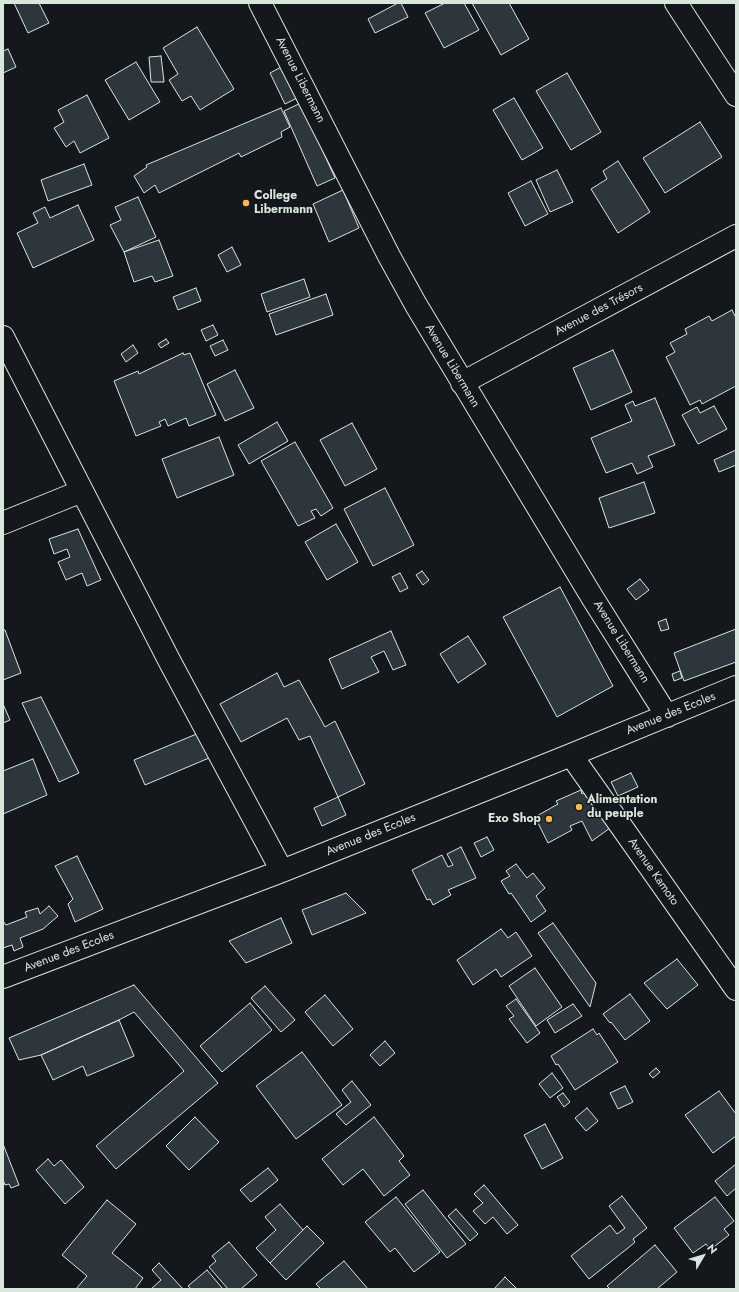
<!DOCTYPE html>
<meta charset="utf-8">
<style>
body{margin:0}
#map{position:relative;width:739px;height:1292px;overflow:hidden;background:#14181c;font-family:Jost,sans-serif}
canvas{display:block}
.frame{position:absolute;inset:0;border:4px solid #d8e6dc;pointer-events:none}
.north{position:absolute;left:683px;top:1236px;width:40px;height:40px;-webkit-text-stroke:3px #14181c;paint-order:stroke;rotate:52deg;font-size:11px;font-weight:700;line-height:16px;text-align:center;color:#d8e6dc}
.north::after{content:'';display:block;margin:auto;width:14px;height:18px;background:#d8e6dc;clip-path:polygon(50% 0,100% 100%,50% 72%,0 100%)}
</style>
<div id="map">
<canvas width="739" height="1292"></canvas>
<div class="frame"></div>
<div class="north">N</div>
</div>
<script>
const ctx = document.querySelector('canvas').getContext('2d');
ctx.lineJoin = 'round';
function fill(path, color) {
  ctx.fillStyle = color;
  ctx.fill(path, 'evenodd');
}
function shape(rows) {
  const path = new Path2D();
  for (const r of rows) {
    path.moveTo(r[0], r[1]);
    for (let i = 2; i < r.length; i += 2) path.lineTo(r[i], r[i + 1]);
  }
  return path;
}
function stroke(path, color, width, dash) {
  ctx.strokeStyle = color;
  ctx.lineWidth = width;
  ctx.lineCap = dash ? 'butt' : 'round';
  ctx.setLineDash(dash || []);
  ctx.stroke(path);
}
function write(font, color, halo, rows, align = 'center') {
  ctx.font = font + ' Jost,sans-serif';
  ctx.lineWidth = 3;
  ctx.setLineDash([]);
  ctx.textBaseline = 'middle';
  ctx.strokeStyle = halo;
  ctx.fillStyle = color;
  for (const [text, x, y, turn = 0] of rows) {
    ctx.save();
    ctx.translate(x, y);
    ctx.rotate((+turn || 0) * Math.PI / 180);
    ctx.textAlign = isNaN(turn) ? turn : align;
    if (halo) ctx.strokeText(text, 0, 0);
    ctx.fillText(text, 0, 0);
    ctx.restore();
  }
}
const building = shape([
 [14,3,39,3,49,23,28,33,14,3],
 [398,3,401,3,408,17,375,33,368,19,398,3],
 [445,3,464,3,479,30,444,48,425,13,445,3],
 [472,3,509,3,529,39,501,55,472,3],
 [197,27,234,89,200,110,191,96,182,101,169,80,178,74,163,48,197,27],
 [8,49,16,67,3,73,3,51,8,49],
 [161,56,164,82,151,82,149,57,161,56],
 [136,62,160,102,129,120,105,80,136,62],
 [285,65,301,96,285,104,270,73,285,65],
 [567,73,601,132,571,150,536,91,567,73],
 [87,95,109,138,80,153,74,141,66,147,54,128,64,122,58,110,87,95],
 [514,98,543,148,522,160,493,110,514,98],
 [301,103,335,178,317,186,284,111,301,103],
 [281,108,290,127,281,132,282,137,241,157,239,153,159,193,155,185,144,193,134,176,147,167,146,165,281,108],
 [700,122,722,157,665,193,643,158,700,122],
 [618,161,650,212,618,233,591,189,607,179,603,171,618,161],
 [84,164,92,185,48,201,41,180,84,164],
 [557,170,573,202,550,212,536,180,557,170],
 [531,181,548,214,525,226,508,193,531,181],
 [343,190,359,228,329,242,313,204,343,190],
 [138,197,156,237,124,252,110,225,121,220,115,207,138,197],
 [78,205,94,240,33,268,17,233,38,223,33,213,45,207,50,218,78,205],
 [159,240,173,276,155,282,152,276,134,282,124,252,159,240],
 [232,247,241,265,227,272,218,255,232,247],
 [304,279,310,297,267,312,261,294,304,279],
 [196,288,201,301,178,310,173,297,196,288],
 [326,294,333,315,276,335,269,314,326,294],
 [732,310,736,318,736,386,702,404,700,400,690,405,666,357,675,352,670,343,687,334,685,329,709,316,712,321,732,310],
 [213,325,218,335,206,341,201,330,213,325],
 [166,339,169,343,161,348,158,344,166,339],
 [223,340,228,350,215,356,210,346,223,340],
 [133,345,138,353,126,362,121,354,133,345],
 [613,350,632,392,591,410,573,368,613,350],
 [183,353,184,355,190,353,216,415,189,426,186,418,168,426,165,419,159,422,161,426,136,436,114,381,138,371,139,374,183,353],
 [235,370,254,408,225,421,207,384,235,370],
 [655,398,675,445,648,456,653,467,637,474,632,463,606,473,591,438,632,421,625,405,633,401,635,406,655,398],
 [714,406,727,429,698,444,682,415,697,407,700,413,714,406],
 [277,422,288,441,249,464,238,445,277,422],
 [352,423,377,469,345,486,320,440,352,423],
 [219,437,234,475,177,498,162,459,219,437],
 [295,442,333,508,321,516,316,509,311,511,315,518,298,526,261,461,295,442],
 [736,450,736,465,719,472,714,460,736,450],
 [644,482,655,513,609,528,599,498,644,482],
 [385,488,414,545,373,566,344,509,385,488],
 [336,524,358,562,327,580,305,542,336,524],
 [78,529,101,580,87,586,82,573,66,580,58,562,70,557,67,549,54,554,49,539,78,529],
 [422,571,429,580,423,585,416,575,422,571],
 [400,573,408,588,400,592,392,577,400,573],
 [640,579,649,590,636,600,627,589,640,579],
 [560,587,613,686,557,717,503,617,560,587],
 [666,619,669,629,661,631,658,622,666,619],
 [736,629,736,662,684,681,674,653,736,629],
 [3,630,5,630,21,673,3,680,3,630],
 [391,631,406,665,393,670,384,651,371,657,379,672,342,689,329,659,391,631],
 [468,636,486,664,458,683,440,654,468,636],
 [680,671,682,678,674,681,672,674,680,671],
 [277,673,284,687,299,680,325,727,335,721,365,784,338,797,310,736,299,740,287,718,241,742,220,704,277,673],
 [41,697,79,773,59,782,22,703,41,697],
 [3,704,10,720,3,723,3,704],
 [199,733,209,758,145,785,134,760,199,733],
 [33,759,47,795,3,814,3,771,33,759],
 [631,773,638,787,618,796,611,782,631,773],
 [581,790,582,794,586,791,610,828,592,841,582,821,570,826,572,830,548,843,535,817,558,804,556,801,581,790],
 [338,797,346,815,322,826,314,808,338,797],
 [487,837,494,850,481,857,474,843,487,837],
 [461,847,476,878,448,890,451,895,433,905,430,899,427,900,412,870,442,855,448,867,453,865,447,854,461,847],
 [77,856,103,909,75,922,68,904,73,899,55,866,77,856],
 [516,864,527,878,533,873,545,888,536,896,546,911,531,922,518,903,511,893,509,894,501,881,510,876,506,871,516,864],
 [346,893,366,913,312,935,302,910,346,893],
 [49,906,58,916,43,929,20,938,23,947,14,951,12,945,3,948,3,921,6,925,27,917,25,912,38,908,40,914,49,906],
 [281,918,292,943,246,963,229,941,281,918],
 [553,923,596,983,590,1007,538,933,553,923],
 [501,929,508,938,516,932,532,956,501,977,496,969,473,985,457,960,501,929],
 [677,959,698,985,667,1009,644,983,677,959],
 [535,968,562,1007,536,1026,509,986,535,968],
 [134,985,218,1083,116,1169,96,1146,184,1071,134,1012,119,1020,41,1055,19,1060,9,1038,134,985],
 [265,986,295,1020,281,1032,251,998,265,986],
 [630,994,650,1021,625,1040,611,1022,610,1023,603,1014,630,994],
 [325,995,353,1029,333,1046,305,1012,325,995],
 [516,999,540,1033,527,1043,509,1019,514,1016,506,1006,516,999],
 [250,1003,272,1030,222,1072,200,1046,250,1003],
 [573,1004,582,1016,555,1033,547,1020,573,1004],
 [119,1020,134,1056,87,1076,83,1066,53,1080,41,1055,119,1020],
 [593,1029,597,1035,599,1033,618,1062,575,1090,558,1064,556,1065,551,1056,593,1029],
 [385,1041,395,1053,380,1066,370,1055,385,1041],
 [302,1052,342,1105,296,1139,256,1086,302,1052],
 [656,1068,660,1072,653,1078,649,1074,656,1068],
 [552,1073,563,1088,550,1098,539,1084,552,1073],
 [352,1081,371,1105,346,1125,336,1114,351,1102,342,1090,352,1081],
 [625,1086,633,1102,618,1109,610,1093,625,1086],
 [719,1091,736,1114,736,1136,713,1153,685,1115,719,1091],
 [563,1093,570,1102,564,1107,557,1097,563,1093],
 [587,1108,598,1121,586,1131,575,1118,587,1108],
 [195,1117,219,1142,189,1170,166,1146,195,1117],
 [374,1117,404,1156,399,1161,410,1175,384,1196,363,1169,343,1185,322,1159,374,1117],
 [545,1124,563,1158,542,1169,524,1135,545,1124],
 [3,1144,19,1185,11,1188,9,1184,5,1185,3,1180,3,1144],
 [48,1159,54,1166,61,1160,84,1187,65,1204,36,1170,48,1159],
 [736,1164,736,1188,727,1196,715,1181,736,1164],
 [268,1168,278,1180,251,1202,240,1190,268,1168],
 [484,1185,518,1225,507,1234,493,1217,485,1224,473,1211,483,1203,474,1194,484,1185],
 [423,1190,466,1244,447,1258,405,1204,423,1190],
 [622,1196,647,1228,633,1239,635,1242,628,1248,589,1279,571,1256,610,1225,617,1234,625,1228,609,1206,622,1196],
 [396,1197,440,1252,414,1272,395,1248,390,1252,365,1222,396,1197],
 [715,1197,734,1221,724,1229,729,1235,710,1250,706,1244,693,1253,674,1228,715,1197],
 [107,1200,136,1224,112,1253,143,1278,135,1289,76,1289,87,1276,62,1255,107,1200],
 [280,1204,303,1230,270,1263,256,1248,276,1230,265,1217,280,1204],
 [456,1209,478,1234,470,1241,448,1216,456,1209],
 [307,1226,324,1243,286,1280,270,1263,307,1226],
 [229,1242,257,1275,241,1289,228,1289,209,1267,216,1261,212,1256,229,1242],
 [655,1245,677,1272,657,1289,610,1289,607,1286,655,1245],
 [344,1261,368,1289,321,1289,316,1284,344,1261],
 [159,1263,183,1289,151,1289,161,1280,152,1270,159,1263],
 [207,1270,223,1289,191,1289,188,1286,207,1270],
 [505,1277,517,1289,494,1289,505,1277]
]);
const minor = shape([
 [260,3,389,256,416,305,592,597,667,716],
 [676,3,736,95],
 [3,337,170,662,282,871],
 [462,383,736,236],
 [3,523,82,491],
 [571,755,736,989],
 [3,977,282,871,571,755,736,687]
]);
const markers = [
 [246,203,4,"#ffb74d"],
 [579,807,4,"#ffb74d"],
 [549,819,4,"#ffb74d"]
];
const streetNames = [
 ["Avenue Libermann",300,80,63],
 ["Avenue des Trésors",599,310,-28],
 ["Avenue Libermann",452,366,59],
 ["Avenue Libermann",621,642,58],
 ["Avenue des Ecoles",671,714,-22],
 ["Avenue des Ecoles",371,835,-22],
 ["Avenue Kamoto",653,872,55],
 ["Avenue des Ecoles",69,952,-21]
];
const poiNames = [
 ["College",254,196],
 ["Libermann",254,210],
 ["Alimentation",587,800],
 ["du peuple",587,814],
 ["Exo Shop",541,819,"right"]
];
fill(building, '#2c363c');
stroke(building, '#d8e6dc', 1);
stroke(minor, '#d8e6dc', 24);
stroke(minor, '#14181c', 22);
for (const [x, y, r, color] of markers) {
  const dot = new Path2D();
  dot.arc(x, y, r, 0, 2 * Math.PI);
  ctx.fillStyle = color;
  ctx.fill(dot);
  stroke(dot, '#14181c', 1.5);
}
write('12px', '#d8e6dc', '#14181c', streetNames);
write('bold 12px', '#d8e6dc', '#14181c', poiNames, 'left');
</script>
